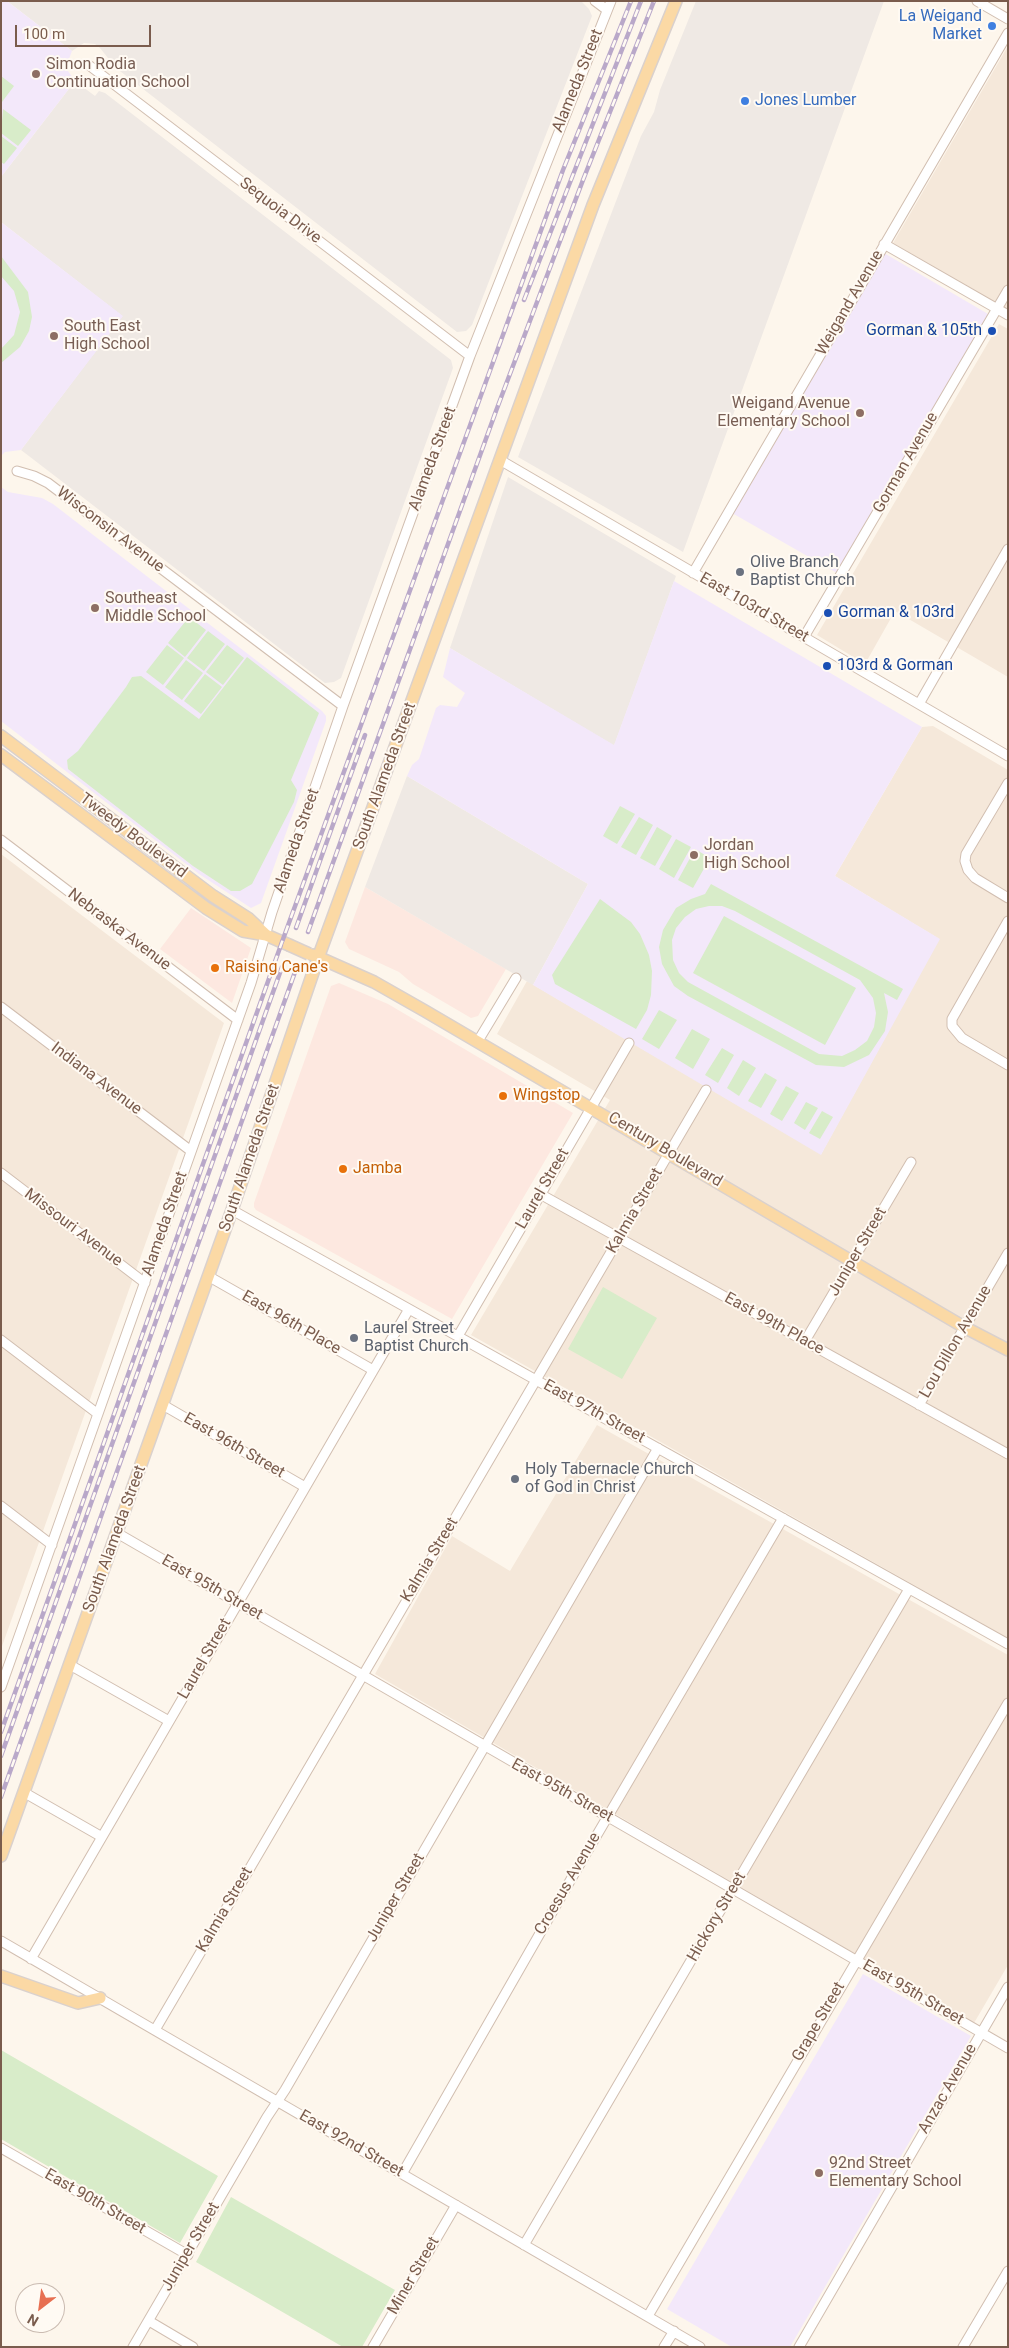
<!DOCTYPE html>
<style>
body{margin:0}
#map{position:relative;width:1009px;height:2348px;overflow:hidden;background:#fdf6ec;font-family:Roboto,sans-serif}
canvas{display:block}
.frame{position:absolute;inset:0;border:2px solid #7a5c4d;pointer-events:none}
.north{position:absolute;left:15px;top:2283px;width:50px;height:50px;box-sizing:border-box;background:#fffaf3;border:1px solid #cabbb1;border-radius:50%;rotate:210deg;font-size:14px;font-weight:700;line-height:20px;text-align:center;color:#7a5c4d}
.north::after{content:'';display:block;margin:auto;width:18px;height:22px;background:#e76f51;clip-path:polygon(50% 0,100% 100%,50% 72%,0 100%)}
.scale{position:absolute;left:15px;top:25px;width:136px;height:22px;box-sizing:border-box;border:2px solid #7a5c4d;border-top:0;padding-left:6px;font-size:15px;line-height:18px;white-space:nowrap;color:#7a5c4d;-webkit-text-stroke:4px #fffaf3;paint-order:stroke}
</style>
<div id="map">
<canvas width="1009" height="2348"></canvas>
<div class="frame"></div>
<div class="north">N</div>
<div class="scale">100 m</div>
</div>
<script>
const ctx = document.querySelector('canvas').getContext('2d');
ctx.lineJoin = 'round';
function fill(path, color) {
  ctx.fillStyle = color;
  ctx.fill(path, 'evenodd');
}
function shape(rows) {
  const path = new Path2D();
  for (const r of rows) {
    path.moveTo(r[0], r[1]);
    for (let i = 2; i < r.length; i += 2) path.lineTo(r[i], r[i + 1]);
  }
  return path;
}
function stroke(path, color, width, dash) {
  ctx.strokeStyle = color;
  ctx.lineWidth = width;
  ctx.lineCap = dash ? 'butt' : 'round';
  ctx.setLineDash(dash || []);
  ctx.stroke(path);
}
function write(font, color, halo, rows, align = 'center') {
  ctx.font = font + ' Roboto,sans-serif';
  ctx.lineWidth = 4;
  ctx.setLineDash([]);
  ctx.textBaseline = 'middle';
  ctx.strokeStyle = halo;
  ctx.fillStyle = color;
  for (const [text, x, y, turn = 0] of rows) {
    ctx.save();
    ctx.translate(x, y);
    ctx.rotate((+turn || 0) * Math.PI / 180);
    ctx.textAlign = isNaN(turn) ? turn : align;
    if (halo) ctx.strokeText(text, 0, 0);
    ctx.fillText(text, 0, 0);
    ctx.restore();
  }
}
const residential = shape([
 [1008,46,1008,310,893,243],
 [999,324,1008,329,1008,677,895,611,865,664,817,635],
 [933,726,1008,770,1008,1638,471,1335,610,1100,497,1034,527,981,821,1154,939,939,835,876,922,727],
 [1,854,224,1023,1,1649],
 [597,1425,1008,1655,1008,1965,974,2023,375,1674,452,1536,510,1571]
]);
const commercial = shape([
 [365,887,506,969,478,1016,471,1018,413,984,399,972,349,949,345,942],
 [191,908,251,948,232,1003,160,949],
 [339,983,388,1004,573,1113,452,1319,256,1210,254,1207,254,1203,331,986]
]);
const industrial = shape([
 [7,1,581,1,589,9,592,16,472,325,466,331,457,332,116,68,100,48,95,44,84,43,72,51],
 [696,1,884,1,683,552,518,457,641,136,654,112,660,90],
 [75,81,95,96,99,91,105,93,451,360,453,368,341,678,334,682,325,683,21,450,122,316,1,222,1,177],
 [508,477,676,576,614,746,450,648],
 [407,776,588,884,533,985,365,887]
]);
const education = shape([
 [1,1,7,1,72,51,67,64,68,71,75,81,1,177],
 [1,222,123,316,21,450,5,452,1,456],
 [884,253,988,314,837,573,732,513],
 [1,487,8,492,42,498,53,504,322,711,326,716,326,721,261,903,251,908,199,874,1,721],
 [674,581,922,727,835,876,940,939,821,1155,533,985,588,884,407,776,412,765,419,759,436,708,440,705,457,707,465,693,443,677,450,648,614,745],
 [863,1974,971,2036,790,2347,732,2347,667,2309]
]);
const green = shape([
 [1,76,14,86,2,102,1,102],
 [3,109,31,130,18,146,1,133],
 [1,136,17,148,4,164,1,162],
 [1,256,28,292,32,317,29,331,20,347,1,363,1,349,14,335,20,312,14,291,1,276],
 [189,617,206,630,185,657,168,643],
 [208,631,225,644,204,671,187,658],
 [167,645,184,658,163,685,146,672],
 [227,645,244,658,223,685,206,672],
 [247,657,319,713,291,780,297,790,294,802,252,884,240,891,231,891,193,866,68,769,67,760,78,751,126,687,132,677,141,676,199,719],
 [186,660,203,673,182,700,165,687],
 [205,674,222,687,201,714,184,701],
 [620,806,635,814,617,844,603,836],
 [639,817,653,825,636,855,621,847],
 [657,827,672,836,655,866,640,858],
 [676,839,691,847,674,878,659,869],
 [695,849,710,858,693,888,678,880],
 [711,884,903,989,897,1000,884,993,888,1012,885,1031,869,1055,844,1067,816,1065,688,996,674,986,662,964,659,947,663,930,676,908,691,899,705,894],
 [709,906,722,906,735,911,860,980,873,998,876,1013,874,1027,867,1041,855,1050,842,1056,819,1054,688,982,679,973,673,960,672,940,676,928,685,917,696,909],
 [600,899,631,922,640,934,649,955,652,971,651,995,647,1010,636,1029,555,984,552,975],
 [724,916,856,988,825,1045,693,973],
 [659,1010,677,1020,659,1049,642,1039],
 [692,1029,710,1039,693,1069,675,1058],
 [722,1048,734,1055,718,1083,705,1075],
 [743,1060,756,1068,739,1096,727,1088],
 [765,1073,777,1080,761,1108,748,1101],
 [786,1086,799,1093,782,1121,770,1114],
 [806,1102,818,1108,805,1130,794,1123],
 [822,1111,833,1117,820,1139,809,1133],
 [603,1287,657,1318,622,1379,568,1349],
 [1,2050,218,2176,180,2243,1,2139],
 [231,2197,395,2290,362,2347,343,2347,196,2262]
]);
const minor = shape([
 [595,1,607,10],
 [977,1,1008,19],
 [90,66,470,356],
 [884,244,1008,315],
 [500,460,1008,756],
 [17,471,34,476,48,483,343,706],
 [693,573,1008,33],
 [804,637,1008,290],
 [919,704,1008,549],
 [1008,783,966,854,965,861,968,870,975,878,1008,898],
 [1,840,238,1020],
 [1008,921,952,1019,952,1026,962,1038,1008,1065],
 [1,1007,191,1151],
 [478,1041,516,978],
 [1,1173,145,1283],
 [540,1194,1008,1454],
 [232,1210,1008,1644],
 [208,1276,373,1370],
 [458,1336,629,1043],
 [1,1340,98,1414],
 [805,1341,911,1162],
 [163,1405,305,1487],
 [919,1405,1008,1253],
 [1,1506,52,1545],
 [117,1533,1008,2048],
 [70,1665,169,1721],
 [1,1687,251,983,272,912,343,706,470,356,611,1],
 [25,1793,102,1837],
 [1,1941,700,2347],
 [31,1959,409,1309],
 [155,2030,706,1090],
 [1,2148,188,2255],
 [402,2174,574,1874,783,1518],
 [524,2245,909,1589],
 [648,2316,1008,1703],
 [149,2321,193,2347],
 [133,2347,267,2117,285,2090,658,1448],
 [373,2347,456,2205],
 [664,2347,674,2331],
 [799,2347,1008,1987],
 [963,2347,1008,2271]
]);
const major = shape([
 [1,736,213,896,249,919,266,935],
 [1,755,206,908,243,931,266,935,289,945],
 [313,955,374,982,425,1011,964,1327,1008,1350],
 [1,1856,232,1210,318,958,593,205,676,1],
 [1,1976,78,2003,100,1998]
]);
const rail = shape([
 [524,300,641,1],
 [296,928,365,735],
 [308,932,496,411,583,180,654,1],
 [1,1732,282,942,563,170,631,1],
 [1,1756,282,967],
 [1,1797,295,972]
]);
const majorBridge = shape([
 [289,945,309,954]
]);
const markers = [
 [992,26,5,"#3f7fe0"],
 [36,74,5,"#8d6e63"],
 [745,101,5,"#3f7fe0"],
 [992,331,5,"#1a4fb4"],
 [54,336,5,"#8d6e63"],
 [860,413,5,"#8d6e63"],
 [740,572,5,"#6b7280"],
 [95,608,5,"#8d6e63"],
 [828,613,5,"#1a4fb4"],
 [827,666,5,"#1a4fb4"],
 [694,855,5,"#8d6e63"],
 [215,968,5,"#e8710a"],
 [503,1096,5,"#e8710a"],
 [343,1169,5,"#e8710a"],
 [354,1338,5,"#6b7280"],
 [515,1479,5,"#6b7280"],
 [819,2173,5,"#8d6e63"]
];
const shopNames = [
 ["La Weigand",982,17],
 ["Market",982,35],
 ["Jones Lumber",755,101,"left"]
];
const educationNames = [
 ["Simon Rodia",46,65],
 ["Continuation School",46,83],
 ["South East",64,327],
 ["High School",64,345],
 ["Weigand Avenue",850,404,"right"],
 ["Elementary School",850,422,"right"],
 ["Southeast",105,599],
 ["Middle School",105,617],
 ["Jordan",704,846],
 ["High School",704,864],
 ["92nd Street",829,2164],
 ["Elementary School",829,2182]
];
const streetNames = [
 ["Alameda Street",578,81,-68],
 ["Sequoia Drive",280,211,37],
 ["Weigand Avenue",850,303,-60],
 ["Alameda Street",433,459,-70],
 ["Gorman Avenue",906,463,-60],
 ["Wisconsin Avenue",110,530,37],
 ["East 103rd Street",754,608,30],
 ["South Alameda Street",385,776,-70],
 ["Tweedy Boulevard",133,836,37],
 ["Alameda Street",297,841,-71],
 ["Nebraska Avenue",119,930,37],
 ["Indiana Avenue",96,1079,37],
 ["Century Boulevard",665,1150,31],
 ["South Alameda Street",250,1158,-71],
 ["Laurel Street",543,1189,-60],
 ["Kalmia Street",635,1211,-60],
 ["Alameda Street",165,1224,-71],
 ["Missouri Avenue",73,1228,37],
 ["Juniper Street",858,1252,-60],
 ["East 96th Place",291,1323,30],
 ["East 99th Place",774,1324,29],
 ["Lou Dillon Avenue",956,1342,-60],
 ["East 97th Street",594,1412,29],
 ["East 96th Street",234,1446,30],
 ["South Alameda Street",115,1539,-70],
 ["Kalmia Street",430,1560,-59],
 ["East 95th Street",212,1588,30],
 ["Laurel Street",205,1659,-60],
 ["East 95th Street",562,1791,29],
 ["Croesus Avenue",568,1884,-60],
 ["Juniper Street",396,1898,-60],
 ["Kalmia Street",225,1910,-60],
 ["Hickory Street",717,1917,-60],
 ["East 95th Street",913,1993,30],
 ["Grape Street",819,2022,-60],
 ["Anzac Avenue",948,2089,-60],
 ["East 92nd Street",351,2144,30],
 ["East 90th Street",95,2202,30],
 ["Juniper Street",191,2247,-60],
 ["Miner Street",414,2276,-60]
];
const transitNames = [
 ["Gorman & 105th",982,331,"right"],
 ["Gorman & 103rd",838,613],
 ["103rd & Gorman",837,666]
];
const worshipNames = [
 ["Olive Branch",750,563],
 ["Baptist Church",750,581],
 ["Laurel Street",364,1329],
 ["Baptist Church",364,1347],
 ["Holy Tabernacle Church",525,1470],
 ["of God in Christ",525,1488]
];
const foodNames = [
 ["Raising Cane's",225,968],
 ["Wingstop",513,1096],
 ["Jamba",353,1169]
];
fill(residential, '#f5e8da');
fill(commercial, '#fde8e0');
fill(industrial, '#efe9e4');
fill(education, '#f3e8fa');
fill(green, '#d8ecc9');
stroke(minor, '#d1beb0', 11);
stroke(major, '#dad1cd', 14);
stroke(minor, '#fff', 9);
stroke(major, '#fbd9a5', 11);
stroke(rail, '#b9a8c9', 4.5);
stroke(rail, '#fffaf3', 2.5, [8]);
stroke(majorBridge, '#dad1cd', 14, []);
stroke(majorBridge, '#fbd9a5', 11);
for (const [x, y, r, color] of markers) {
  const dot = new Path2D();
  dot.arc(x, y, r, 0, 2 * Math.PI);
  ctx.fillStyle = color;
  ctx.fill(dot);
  stroke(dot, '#fffaf3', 2);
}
write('16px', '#366cbe', '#fffaf3', shopNames, 'right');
write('16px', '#785e54', '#fffaf3', educationNames, 'left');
write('16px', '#7a5c4d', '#fffaf3', streetNames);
write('16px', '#164399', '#fffaf3', transitNames, 'left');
write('16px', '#5b616d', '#fffaf3', worshipNames, 'left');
write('16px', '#c56008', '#fffaf3', foodNames, 'left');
</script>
